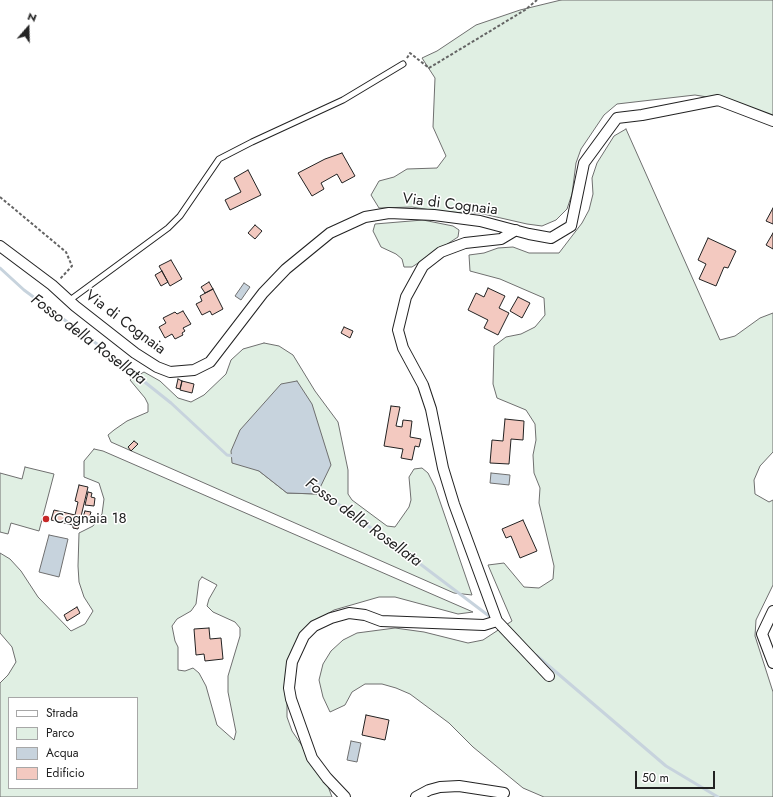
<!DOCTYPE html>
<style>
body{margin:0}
#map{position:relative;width:773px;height:797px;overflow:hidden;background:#fff;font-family:Jost,sans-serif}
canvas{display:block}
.legend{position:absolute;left:8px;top:697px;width:130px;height:92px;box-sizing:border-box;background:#fff;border:1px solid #a7a7a7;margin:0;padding:5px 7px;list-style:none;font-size:12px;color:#222}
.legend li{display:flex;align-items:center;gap:8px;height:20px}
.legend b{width:20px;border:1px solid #a7a7a7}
.north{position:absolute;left:8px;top:8px;width:40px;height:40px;-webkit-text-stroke:3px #fff;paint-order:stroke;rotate:20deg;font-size:11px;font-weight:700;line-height:16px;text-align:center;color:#222}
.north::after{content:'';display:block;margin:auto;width:14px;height:18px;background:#222;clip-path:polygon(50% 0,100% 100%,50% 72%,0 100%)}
.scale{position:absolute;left:635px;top:771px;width:80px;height:18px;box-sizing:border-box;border:2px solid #222;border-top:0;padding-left:5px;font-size:12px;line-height:14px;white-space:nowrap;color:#222;-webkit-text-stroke:3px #fff;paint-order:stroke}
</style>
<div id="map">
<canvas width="773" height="797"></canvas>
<ul class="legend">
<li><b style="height:5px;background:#fff"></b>Strada</li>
<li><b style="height:11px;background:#e0efe3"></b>Parco</li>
<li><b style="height:11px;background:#c7d3dd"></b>Acqua</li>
<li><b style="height:11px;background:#f3c9c0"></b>Edificio</li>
</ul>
<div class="north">N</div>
<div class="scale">50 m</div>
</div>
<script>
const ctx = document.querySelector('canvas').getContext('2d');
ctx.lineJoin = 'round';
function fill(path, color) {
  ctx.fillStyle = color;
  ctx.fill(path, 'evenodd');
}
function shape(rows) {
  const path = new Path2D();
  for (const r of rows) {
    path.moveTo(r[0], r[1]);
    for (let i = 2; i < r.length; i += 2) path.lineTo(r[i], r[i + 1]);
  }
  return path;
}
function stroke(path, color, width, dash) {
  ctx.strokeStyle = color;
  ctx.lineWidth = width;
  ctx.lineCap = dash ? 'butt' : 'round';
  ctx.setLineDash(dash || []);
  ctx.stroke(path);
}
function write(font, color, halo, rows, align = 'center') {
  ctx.font = font + ' Jost,sans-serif';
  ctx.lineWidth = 3;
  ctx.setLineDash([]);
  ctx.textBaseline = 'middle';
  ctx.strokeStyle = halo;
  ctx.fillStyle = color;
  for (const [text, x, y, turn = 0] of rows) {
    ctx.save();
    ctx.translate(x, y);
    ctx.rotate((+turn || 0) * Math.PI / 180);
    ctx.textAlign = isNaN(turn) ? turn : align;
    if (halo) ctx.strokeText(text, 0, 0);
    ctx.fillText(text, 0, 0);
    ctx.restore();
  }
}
const green = shape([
 [561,0,773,0,773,120,725,100,695,95,617,104,604,115,581,149,576,163,572,194,567,209,556,220,542,226,527,224,479,213,443,212,412,207,379,208,371,195,379,181,394,177,407,169,437,168,446,156,433,127,435,78,422,58,437,51,476,25,520,10,561,0],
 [626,129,720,340,735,336,760,318,773,313,773,452,760,466,754,480,755,494,769,502,773,500,773,585,756,620,755,636,773,692,773,797,544,797,523,788,473,747,449,723,410,694,396,688,382,684,365,684,352,692,345,705,330,712,323,697,319,680,323,664,331,651,343,640,357,633,395,628,424,632,468,643,483,640,512,621,488,565,504,563,524,587,539,588,553,579,554,566,539,503,540,488,534,473,533,455,536,440,535,424,526,410,497,398,493,384,494,346,506,337,521,334,535,327,545,315,544,298,500,279,470,271,469,255,484,253,498,248,513,247,529,253,559,253,582,223,589,210,593,194,592,178,597,163,614,136,626,129],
 [423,220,453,226,459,230,458,237,412,267,404,267,402,259,396,254,381,247,373,231,375,224,423,220],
 [264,343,279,346,293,355,315,391,338,422,348,470,348,494,352,500,387,526,395,527,409,507,411,500,409,477,414,469,422,468,428,473,435,487,472,595,454,593,111,442,108,435,114,430,127,421,148,412,148,404,145,398,130,380,144,372,160,381,178,398,191,402,204,395,226,374,231,360,243,349,264,343],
 [259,471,317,494,287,493,259,471],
 [94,449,103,451,473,612,458,614,395,597,379,597,334,610,307,626,297,639,292,655,287,685,287,717,292,731,326,781,332,797,0,797,0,683,8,675,16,662,12,647,0,633,0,553,10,559,21,571,38,597,71,631,85,624,93,611,84,597,79,582,78,566,79,533,93,526,102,514,104,499,99,483,84,477,84,461,94,449],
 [202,577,217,585,209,599,207,606,213,612,235,622,240,628,240,636,228,676,228,692,236,732,234,740,217,725,206,686,199,673,193,668,185,671,178,670,178,647,175,641,172,626,177,619,191,611,196,604,199,581,202,577],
 [9,698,137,698,137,788,9,788,9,698],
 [25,467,54,474,39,531,11,523,8,534,0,532,0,473,22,479,25,467]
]);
const water = shape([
 [244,283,250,287,241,300,235,296,244,283],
 [297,381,312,404,331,465,317,494,287,493,259,471,232,463,231,451,240,430,281,384,297,381],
 [491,473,510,475,509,485,490,483,491,473],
 [49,535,68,539,59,577,39,572,49,535],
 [351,741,361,743,357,762,347,760,351,741]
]);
const stream = shape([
 [0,268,24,290,97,344,171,403,227,455,234,456],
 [316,488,403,551,493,619],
 [536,655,666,766,718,797]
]);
const building = shape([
 [342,153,355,176,342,183,337,174,321,183,324,189,312,196,298,173,325,159,342,153],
 [248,170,261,195,230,210,225,200,241,192,234,178,248,170],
 [773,208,773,224,766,221,773,208],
 [255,225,262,231,255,239,248,233,255,225],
 [773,233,773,249,766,245,773,233],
 [708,238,736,251,728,268,724,267,716,286,699,279,706,264,698,260,708,238],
 [171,260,182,279,170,286,159,266,171,260],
 [162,271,168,282,161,286,155,275,162,271],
 [209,282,213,289,205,293,201,287,209,282],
 [488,288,505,296,499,308,509,313,498,335,484,328,488,320,468,310,476,293,484,297,488,288],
 [213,289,223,309,212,315,210,311,202,315,196,304,202,301,200,296,213,289],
 [518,297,530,303,522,318,510,311,518,297],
 [183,311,191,324,183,328,185,331,182,333,183,335,175,339,172,334,165,338,159,327,166,323,163,318,175,312,177,314,183,311],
 [344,327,353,331,350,338,341,333,344,327],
 [178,379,182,381,180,389,176,388,178,379],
 [182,381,194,384,192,393,180,390,182,381],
 [391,406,400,407,396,426,402,427,403,420,412,421,410,437,421,439,419,447,415,446,412,460,401,458,403,449,384,446,391,406],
 [505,419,524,421,523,440,511,439,509,464,490,463,492,440,503,441,505,419],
 [134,441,138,444,131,451,128,447,134,441],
 [79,485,88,487,78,529,73,528,73,525,51,520,54,510,75,515,78,502,75,501,79,485],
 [88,492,92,493,91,497,95,498,94,506,85,505,88,492],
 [85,511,91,512,89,518,83,517,85,511],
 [523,520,537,551,520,558,511,536,506,538,502,529,523,520],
 [77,607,80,613,67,621,64,615,77,607],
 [209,628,210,639,221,638,223,659,205,661,204,654,196,655,194,629,209,628],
 [366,715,389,720,385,740,362,735,366,715]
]);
const path = shape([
 [407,58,410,53,429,68,525,10,537,0],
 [0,197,66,252,72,266,60,279]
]);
const lane = shape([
 [70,300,168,228,180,216,219,159,252,142,343,100,403,64]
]);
const street = shape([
 [516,230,501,239,465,243,441,252,423,266,406,297,398,330,403,348,423,385,431,409,443,468,454,504,497,621,549,676],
 [0,246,52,285,75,306,135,353,157,367,170,372,194,370,210,362,263,293,286,269,330,233,365,217,389,213,434,215,480,221,529,234,551,238,571,226,584,163,617,118,642,115,718,100,773,121],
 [773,611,762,634,773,663],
 [345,797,327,778,312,758,291,699,289,688,292,662,304,636,314,626,331,618,349,613,365,615,381,621,484,625,497,621],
 [416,797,429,790,440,787,459,786,504,793]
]);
const markers = [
 [46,519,4,"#c62828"]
];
const streetNames = [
 ["Via di Cognaia",450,205,7],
 ["Via di Cognaia",125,323,37]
];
const poiNames = [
 ["Cognaia 18",54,519]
];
const waterNames = [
 ["Fosso della Rosellata",88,340,37],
 ["Fosso della Rosellata",363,523,36]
];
fill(green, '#e0efe3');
stroke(green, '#6f6f6f', 1);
fill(water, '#c7d3dd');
stroke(water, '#6f6f6f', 1);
stroke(stream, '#c7d3dd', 3);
fill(building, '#f3c9c0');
stroke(building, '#222', 1);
stroke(lane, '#222', 7);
stroke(street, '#222', 12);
stroke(path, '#646464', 2, [3, 2]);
stroke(lane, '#fff', 5);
stroke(street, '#fff', 10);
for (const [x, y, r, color] of markers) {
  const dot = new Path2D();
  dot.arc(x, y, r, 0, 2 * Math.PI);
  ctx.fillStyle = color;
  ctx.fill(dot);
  stroke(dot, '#fff', 1.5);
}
write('15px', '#222', '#fff', streetNames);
write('15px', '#222', '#fff', poiNames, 'left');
write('italic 16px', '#222', '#fff', waterNames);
</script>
